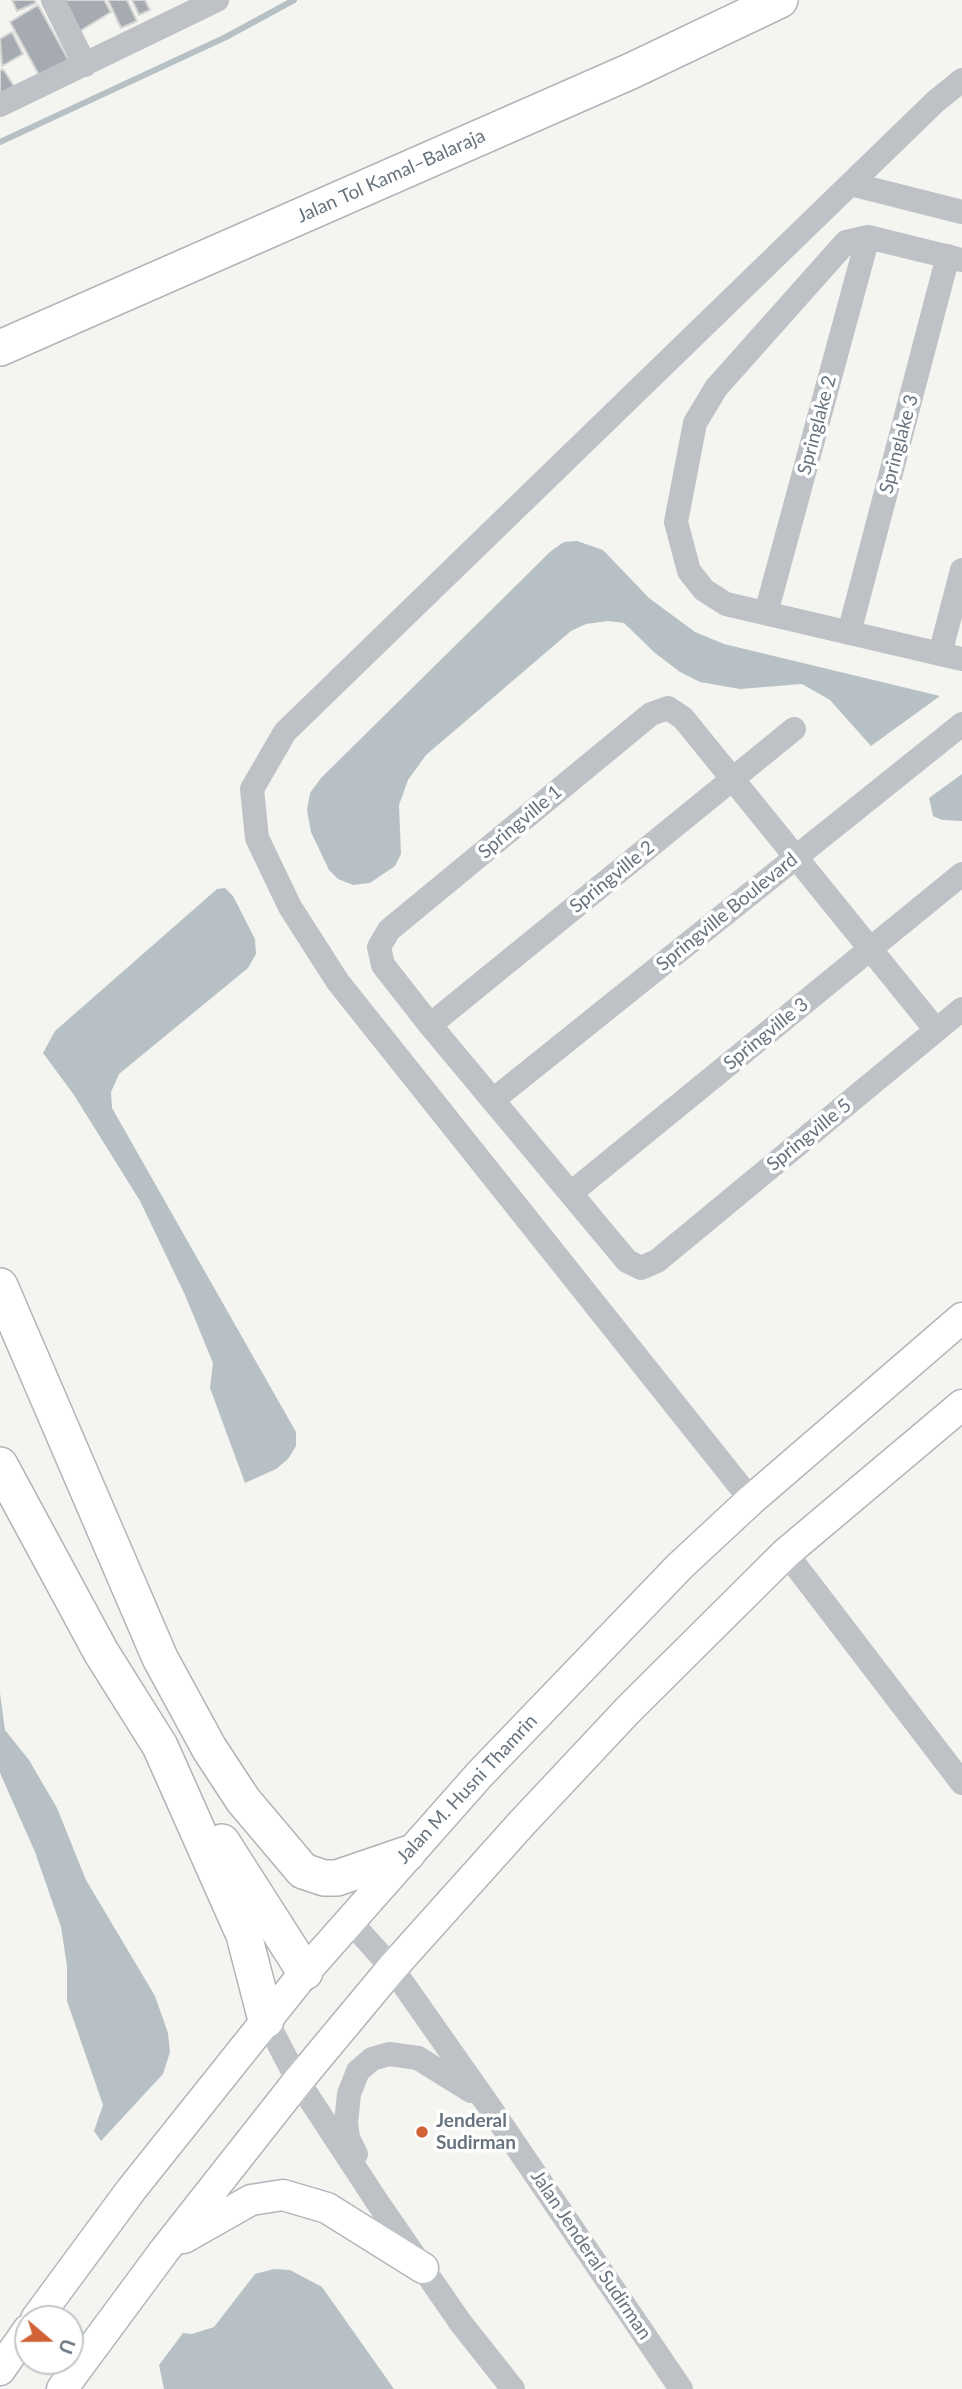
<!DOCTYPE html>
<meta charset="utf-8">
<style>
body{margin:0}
#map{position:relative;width:962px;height:2389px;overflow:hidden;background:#f4f5f1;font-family:Lato,sans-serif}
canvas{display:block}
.north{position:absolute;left:14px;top:2305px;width:70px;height:70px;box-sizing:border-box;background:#fff;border:2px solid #c2c7cc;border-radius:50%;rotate:110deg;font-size:19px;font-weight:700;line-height:28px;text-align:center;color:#67737f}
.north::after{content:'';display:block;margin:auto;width:24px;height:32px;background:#d06236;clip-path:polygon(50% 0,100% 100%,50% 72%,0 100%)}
</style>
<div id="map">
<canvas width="962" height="2389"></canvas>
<div class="north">U</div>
</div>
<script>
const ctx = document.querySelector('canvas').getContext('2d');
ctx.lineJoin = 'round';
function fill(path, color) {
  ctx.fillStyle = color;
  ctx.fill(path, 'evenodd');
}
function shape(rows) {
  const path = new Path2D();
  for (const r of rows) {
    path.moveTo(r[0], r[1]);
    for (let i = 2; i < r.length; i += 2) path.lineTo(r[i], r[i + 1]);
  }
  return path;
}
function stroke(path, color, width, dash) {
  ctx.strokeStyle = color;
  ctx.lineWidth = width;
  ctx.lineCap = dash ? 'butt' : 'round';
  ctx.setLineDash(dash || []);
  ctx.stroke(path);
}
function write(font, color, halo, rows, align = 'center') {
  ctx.font = font + ' Lato,sans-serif';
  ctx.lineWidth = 7;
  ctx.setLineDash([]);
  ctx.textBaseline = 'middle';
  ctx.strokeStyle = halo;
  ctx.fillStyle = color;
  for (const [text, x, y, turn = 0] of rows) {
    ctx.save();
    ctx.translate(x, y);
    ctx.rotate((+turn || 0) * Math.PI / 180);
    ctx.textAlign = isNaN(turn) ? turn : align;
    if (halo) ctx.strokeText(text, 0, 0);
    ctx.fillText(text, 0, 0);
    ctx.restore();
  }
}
const water = shape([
 [577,541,603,550,649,598,695,632,724,644,940,696,871,746,830,700,802,684,740,689,700,682,680,672,655,653,624,623,608,621,586,624,571,631,426,755,408,780,399,805,401,854,395,866,370,883,353,885,338,879,329,870,311,832,307,810,310,793,321,778,551,551,564,542],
 [962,774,962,821,942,820,933,816,929,798],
 [225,888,233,896,255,939,256,954,248,968,119,1074,111,1092,112,1108,296,1432,296,1446,288,1459,276,1469,245,1483,210,1388,213,1363,185,1295,140,1201,74,1095,43,1053,55,1031,217,889],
 [0,1693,5,1730,29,1760,57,1808,86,1880,155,1996,168,2033,170,2052,163,2074,101,2141,94,2131,103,2105,67,2001,67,1966,61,1927,35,1852,0,1773],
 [274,2269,290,2270,322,2287,394,2389,164,2389,159,2365,183,2333,192,2334,214,2327,255,2274]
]);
const stream = shape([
 [0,142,226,37,294,0]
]);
const building = shape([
 [12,0,34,0,36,3,17,11,12,0],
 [62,0,104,0,111,12,80,31,62,0],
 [108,0,127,0,137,21,121,28,108,0],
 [132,0,145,0,150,10,139,15,132,0],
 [38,5,69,61,40,77,10,22,38,5],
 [12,32,23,54,2,66,0,39,12,32],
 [3,69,14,86,0,95,0,71,3,69]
]);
const minor = shape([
 [53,0,85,65],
 [0,105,217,0],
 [851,184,962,212],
 [962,260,868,237,846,242,716,388,695,423,676,522,689,571,704,590,726,604,962,659],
 [766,613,868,237],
 [849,633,948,256],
 [940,654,962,570],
 [430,1025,794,729],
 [936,1030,683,718,668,708,651,714,389,930,379,947,383,965,430,1025,627,1261,641,1268,657,1261,962,1009],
 [493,1100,962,724],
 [571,1193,962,874],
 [751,1500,338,982,290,907,257,838,252,789,285,732,936,101,962,80],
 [786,1553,962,1783],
 [349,1920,392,1968,489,2106,681,2389],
 [266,2020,298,2081,378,2203,460,2322,513,2389],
 [356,2154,348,2138,346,2123,349,2094,358,2071,372,2059,389,2054,418,2058,471,2091]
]);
const major = shape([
 [184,2238,251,2200,283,2195,327,2208,423,2268],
 [36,2319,131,2190,305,1972,480,1774,680,1566,751,1500,962,1318],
 [0,2370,28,2330],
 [62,2389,164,2251,298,2081,392,1968,522,1823,628,1710,786,1553,962,1405]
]);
const highway = shape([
 [0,348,631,71,780,0],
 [0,1286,160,1658,209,1748,243,1800,303,1871,324,1878,337,1878,407,1854],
 [0,1465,101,1652,160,1746,244,1935,266,2020],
 [222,1842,305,1972]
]);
const markers = [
 [422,2132,7,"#d06236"]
];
const streetNames = [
 ["Jalan Tol Kamal–Balaraja",391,176,-24],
 ["Springlake 2",817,425,-75],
 ["Springlake 3",899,444,-75],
 ["Springville 1",520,822,-40],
 ["Springville 2",612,877,-39],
 ["Springville Boulevard",727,912,-39],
 ["Springville 3",766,1034,-39],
 ["Springville 5",809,1135,-39],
 ["Jalan M. Husni Thamrin",467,1789,-47],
 ["Jalan Jenderal Sudirman",591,2255,56]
];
const poiNames = [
 ["Jenderal",436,2121],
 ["Sudirman",436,2143]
];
fill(water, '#b7c0c5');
stroke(stream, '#b7c0c5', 6);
fill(building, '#a5abb1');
stroke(building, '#d6d6d4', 2);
stroke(major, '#b2b5b9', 33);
stroke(highway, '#b1b4b7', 38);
stroke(minor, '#bec1c5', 24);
stroke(major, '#fff', 30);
stroke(highway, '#fff', 35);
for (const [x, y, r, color] of markers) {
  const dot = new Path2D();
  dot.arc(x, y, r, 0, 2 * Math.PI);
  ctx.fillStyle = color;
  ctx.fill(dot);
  stroke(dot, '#fff', 2.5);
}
write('19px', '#67737f', '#fff', streetNames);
write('bold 19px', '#67737f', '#fff', poiNames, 'left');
</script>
